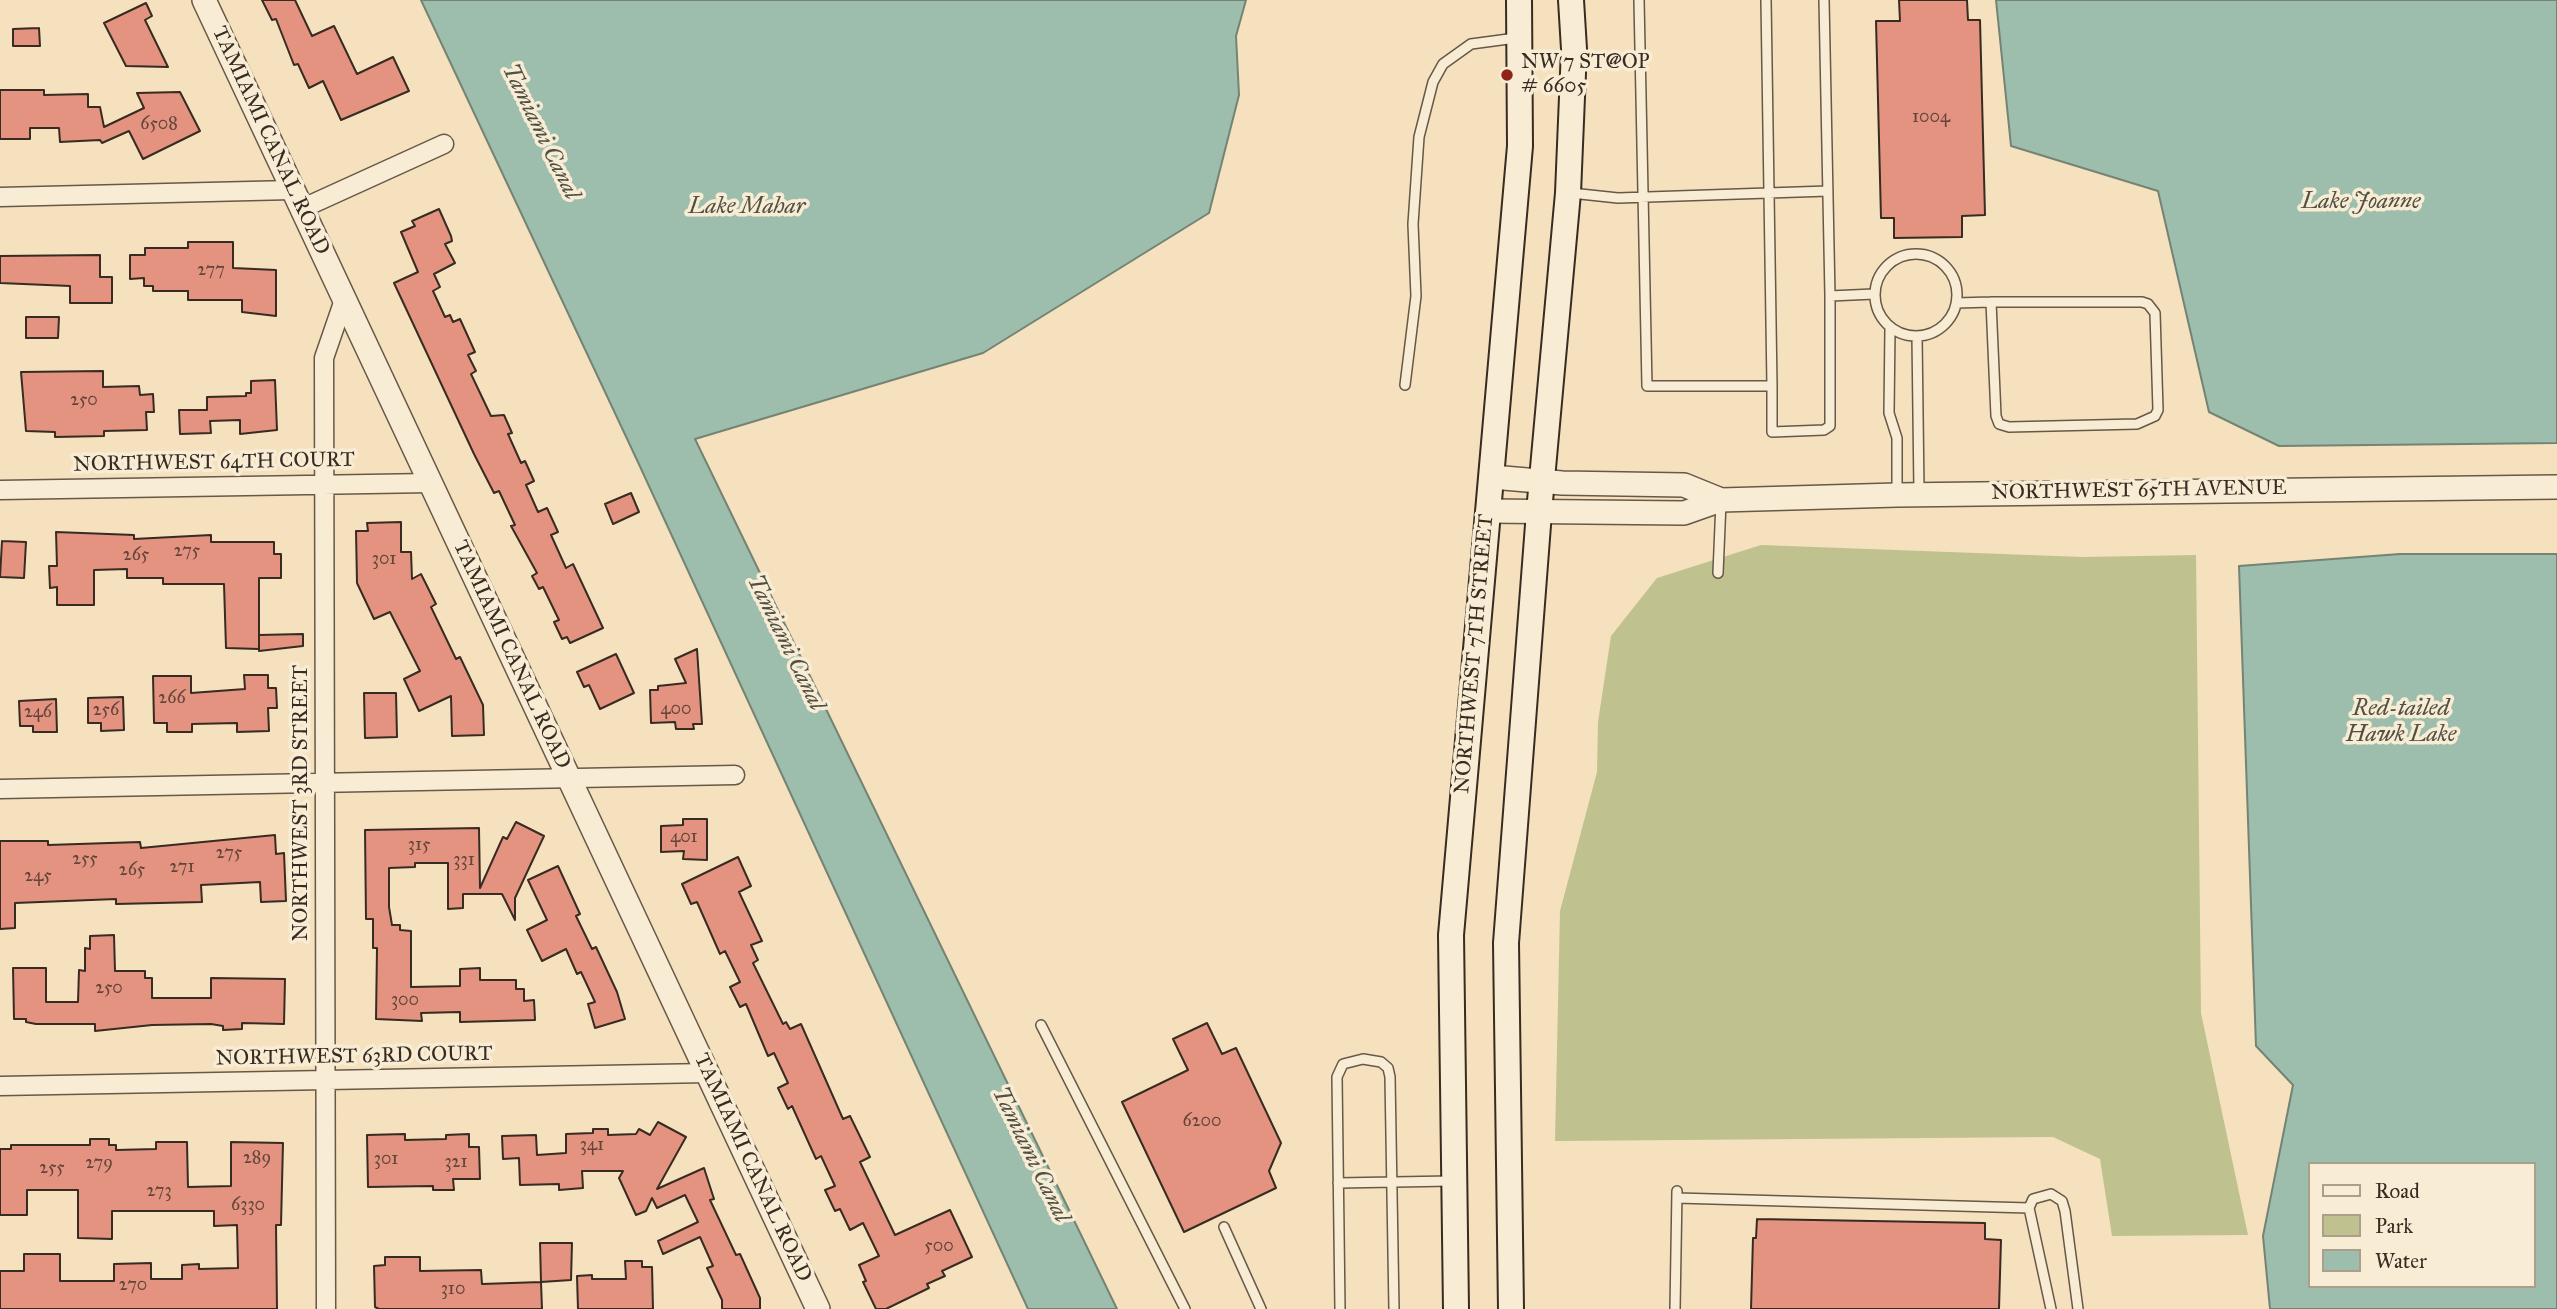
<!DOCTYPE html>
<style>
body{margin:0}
#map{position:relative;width:2557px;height:1309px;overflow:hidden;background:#f5e1bd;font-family:"IM FELL Great Primer",serif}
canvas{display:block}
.legend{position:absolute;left:2308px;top:1162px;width:228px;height:126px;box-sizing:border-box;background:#f8ecd4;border:2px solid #ab9f8c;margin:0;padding:9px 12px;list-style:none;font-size:21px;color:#382b21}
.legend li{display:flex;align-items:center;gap:14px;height:35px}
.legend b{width:35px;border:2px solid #ab9f8c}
</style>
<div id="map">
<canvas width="2557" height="1309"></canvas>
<ul class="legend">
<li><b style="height:9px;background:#f8ecd4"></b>Road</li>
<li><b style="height:19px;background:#bfc28f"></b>Park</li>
<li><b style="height:19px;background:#9dbeac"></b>Water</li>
</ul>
</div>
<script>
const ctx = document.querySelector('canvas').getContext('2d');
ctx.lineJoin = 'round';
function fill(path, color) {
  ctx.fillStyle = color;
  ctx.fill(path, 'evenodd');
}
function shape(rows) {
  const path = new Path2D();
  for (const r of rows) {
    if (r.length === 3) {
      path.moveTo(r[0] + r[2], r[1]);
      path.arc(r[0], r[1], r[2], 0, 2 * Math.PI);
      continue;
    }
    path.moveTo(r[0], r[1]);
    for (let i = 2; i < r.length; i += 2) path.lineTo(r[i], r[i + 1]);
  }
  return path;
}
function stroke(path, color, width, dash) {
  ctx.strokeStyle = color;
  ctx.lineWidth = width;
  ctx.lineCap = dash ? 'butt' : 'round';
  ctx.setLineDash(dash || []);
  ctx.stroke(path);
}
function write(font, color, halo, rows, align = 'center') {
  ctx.font = font + ' "IM FELL Great Primer",serif';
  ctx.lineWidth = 7;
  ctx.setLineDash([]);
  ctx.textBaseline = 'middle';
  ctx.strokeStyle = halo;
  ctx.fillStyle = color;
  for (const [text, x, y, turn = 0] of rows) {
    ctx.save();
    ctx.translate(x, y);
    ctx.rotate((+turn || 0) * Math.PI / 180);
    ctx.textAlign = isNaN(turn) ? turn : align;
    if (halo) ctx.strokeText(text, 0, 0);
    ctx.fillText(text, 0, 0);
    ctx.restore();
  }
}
const green = shape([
 [1761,545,2083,557,2196,555,2201,1013,2248,1235,2112,1236,2100,1159,2053,1137,1555,1141,1560,911,1597,772,1598,722,1611,636,1657,578]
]);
const water = shape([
 [421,0,1246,0,1236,36,1239,95,1209,213,983,353,695,439,1117,1309,1028,1309,637,460,421,0],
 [1996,0,2557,0,2557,443,2279,446,2209,412,2158,191,2011,146,1996,0],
 [2400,554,2557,554,2557,1309,2270,1309,2263,1236,2293,1085,2256,1046,2239,566,2400,554],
 [2310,1164,2534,1164,2534,1286,2310,1286,2310,1164]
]);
const building = shape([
 [262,0,295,0,312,36,334,26,357,74,393,57,409,91,341,120,323,81,309,88,298,64,294,65,276,19,272,20,262,0],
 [1899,0,1967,0,1968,20,1980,20,1985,215,1962,216,1962,237,1894,238,1894,218,1881,218,1876,21,1900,21,1899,0],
 [146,3,152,16,145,20,168,67,126,66,104,23,146,3],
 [39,28,40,46,13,46,13,29,39,28],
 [0,90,44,90,44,95,88,94,88,107,100,107,104,127,144,108,137,93,180,92,200,131,143,159,129,131,102,143,100,140,60,142,59,128,30,128,30,139,0,139,0,90],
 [439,209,451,236,452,241,445,244,455,263,434,274,440,287,433,291,445,317,450,315,453,322,460,319,475,352,468,355,476,371,471,374,491,416,504,415,512,433,508,434,521,463,525,461,534,481,526,485,538,512,547,508,558,532,551,535,566,568,573,564,603,628,570,643,567,637,562,639,554,622,559,620,543,587,539,589,532,576,537,573,511,526,515,525,499,491,494,493,474,454,394,283,418,272,401,232,415,226,412,221,439,209],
 [188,242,233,242,233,268,276,270,276,316,242,312,242,300,188,300,188,291,153,291,153,286,144,286,144,278,130,279,130,255,145,255,145,248,188,248,188,242],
 [100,255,100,277,112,277,112,303,70,303,70,286,0,283,0,256,100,255],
 [26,317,59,317,58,338,26,338,26,317],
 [103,371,103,387,139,386,140,395,153,394,154,412,146,412,147,430,104,431,104,436,55,437,55,432,26,431,21,372,103,371],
 [275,380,277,430,240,434,240,420,210,421,211,433,180,434,179,410,207,410,207,397,246,396,246,393,251,393,251,381,275,380],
 [631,493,639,512,613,524,605,504,631,493],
 [401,522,401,552,411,552,412,579,421,574,436,604,431,607,456,659,460,657,483,705,484,735,452,736,451,696,419,711,404,679,420,671,390,612,374,619,357,583,356,531,368,531,367,523,401,522],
 [56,532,134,535,134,539,211,535,211,542,274,542,274,554,281,554,281,578,259,578,259,649,226,648,224,584,163,584,163,578,127,578,127,569,94,570,94,605,57,605,57,587,50,588,49,566,57,566,56,532],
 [2,541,26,542,24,578,0,577,2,541],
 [303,634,303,646,259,651,259,635,303,634],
 [697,649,702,724,693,724,694,729,676,729,675,722,651,723,650,690,658,690,658,686,686,683,675,659,697,649],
 [616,654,634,693,600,709,589,685,584,687,577,672,616,654],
 [244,675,268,675,268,688,276,688,277,708,268,708,269,731,237,732,237,723,192,724,192,732,167,732,167,723,154,723,153,676,191,676,191,693,245,689,244,675],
 [364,693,396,693,397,737,365,738,364,693],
 [123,697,124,730,101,731,101,723,88,723,88,698,123,697],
 [56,699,57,732,33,732,33,726,20,726,19,701,56,699],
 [683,819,707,819,707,860,683,859,684,851,661,852,661,826,683,825,683,819],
 [516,822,544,836,515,898,515,920,502,894,463,894,463,908,448,909,448,863,415,863,415,867,389,868,389,907,392,925,400,925,400,930,411,931,411,987,460,986,460,969,480,968,480,980,516,980,516,989,524,989,524,1001,534,1000,535,1020,460,1022,460,1012,421,1013,422,1021,376,1019,377,948,373,948,373,919,366,919,365,830,479,828,480,888,503,837,507,839,516,822],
 [275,835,276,854,284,853,286,901,261,902,260,882,201,885,202,902,116,904,116,899,15,903,15,928,0,929,0,841,48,841,48,845,140,842,141,848,275,835],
 [738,857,751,886,739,892,762,941,751,945,758,960,753,963,783,1024,786,1022,790,1029,801,1024,843,1119,850,1116,870,1157,860,1162,895,1235,950,1210,972,1257,942,1271,945,1276,927,1284,929,1288,886,1309,876,1309,863,1282,866,1281,859,1265,879,1256,863,1223,850,1230,840,1209,835,1211,825,1190,835,1186,821,1156,816,1159,792,1106,788,1109,778,1088,788,1083,774,1053,768,1056,746,1004,740,1007,730,987,740,982,725,951,720,954,697,902,691,904,682,884,738,857],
 [558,866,580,914,576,916,592,949,596,947,617,992,625,1019,595,1028,588,1004,595,1002,581,972,577,974,566,949,542,961,527,930,547,920,528,880,558,866],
 [114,935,115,971,145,971,145,978,152,978,152,998,211,998,211,978,285,979,284,1024,242,1023,242,1029,223,1030,223,1026,211,1024,152,1025,95,1031,95,1024,36,1024,26,1022,26,1019,14,1019,13,968,46,968,46,1002,78,1002,79,970,85,971,85,948,90,949,90,936,114,935],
 [1207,1023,1222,1054,1236,1048,1281,1143,1269,1171,1276,1188,1184,1232,1122,1102,1188,1070,1173,1039,1207,1023],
 [658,1122,686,1137,657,1189,704,1168,714,1199,710,1200,736,1255,740,1254,760,1298,760,1309,722,1309,722,1300,707,1268,713,1266,700,1237,663,1254,658,1241,698,1222,685,1195,657,1208,652,1198,646,1211,636,1215,619,1178,623,1171,582,1171,583,1188,559,1190,559,1184,520,1185,519,1158,503,1159,502,1136,536,1135,537,1155,566,1153,566,1134,593,1133,593,1129,608,1129,608,1135,636,1134,639,1129,650,1135,658,1122],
 [405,1134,405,1140,446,1139,446,1135,469,1134,469,1147,479,1147,480,1179,453,1179,454,1190,433,1190,433,1186,368,1187,367,1135,405,1134],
 [90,1139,109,1139,109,1145,116,1145,116,1150,156,1149,156,1142,187,1142,188,1187,231,1186,231,1142,283,1143,281,1225,276,1225,277,1309,0,1309,0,1271,24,1271,24,1254,60,1254,60,1281,114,1281,114,1264,151,1263,151,1279,182,1279,182,1265,199,1264,199,1269,238,1268,237,1225,214,1226,214,1211,112,1211,112,1239,78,1238,78,1190,27,1190,27,1215,0,1215,0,1149,11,1149,11,1145,90,1145,90,1139],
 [1757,1219,1985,1223,1985,1239,2001,1240,1999,1309,1751,1309,1753,1238,1756,1238,1757,1219],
 [540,1243,572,1243,571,1280,541,1282,540,1243],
 [385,1257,420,1257,420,1271,481,1270,482,1284,541,1282,542,1309,379,1309,375,1307,374,1266,385,1265,385,1257],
 [625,1261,642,1261,642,1267,652,1267,653,1309,578,1309,577,1276,592,1275,592,1279,626,1279,625,1261]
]);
const service = shape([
 [1639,0,1647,386,1772,386,1772,432,1824,430,1830,426,1830,296,1874,294],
 [1766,0,1772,386],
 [1824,0,1830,296],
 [1571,193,1618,198,1828,191],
 [1916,295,41],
 [1956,303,1991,302,2142,302,2148,304,2155,313,2158,410,2155,416,2137,424,2009,427,1999,424,1996,416,1991,302],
 [1890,328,1889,413,1897,438,1897,493],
 [1917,336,1919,492],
 [1405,385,1416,296,1413,224,1419,137,1433,82,1443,64,1471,44,1516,38],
 [1718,573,1721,502],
 [1041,1025,1185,1309],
 [1338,1183,1451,1181],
 [1677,1198,2029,1208],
 [1224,1227,1261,1309],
 [1340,1309,1337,1077,1343,1064,1363,1059,1381,1062,1388,1068,1390,1077,1394,1309],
 [1675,1309,1677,1191],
 [2051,1309,2029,1208,2033,1199,2051,1194,2062,1201,2065,1211,2078,1309]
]);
const minor = shape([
 [0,197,292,190],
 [301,209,444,144],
 [0,490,430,483],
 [0,789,735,775],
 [0,1086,708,1073],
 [326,1309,324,358,344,300]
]);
const tertiary = shape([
 [204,0,818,1309],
 [1492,477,1562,483,1684,485,1721,500],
 [1488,511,1684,513,1721,500,1897,495,2557,487]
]);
const secondary = shape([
 [1456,1309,1451,935,1520,146,1519,0],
 [1511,1309,1506,943,1539,512,1568,193,1574,49,1571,0]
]);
const markers = [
 [1507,75,7,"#8f2418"]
];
const numberNames = [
 ["1004",1931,118],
 ["6508",159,125],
 ["277",211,271],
 ["250",84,401],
 ["275",187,552],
 ["265",136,556],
 ["301",384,560],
 ["266",172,699],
 ["400",676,710],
 ["256",106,711],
 ["246",38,713],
 ["401",684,838],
 ["315",419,846],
 ["275",229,854],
 ["255",85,860],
 ["331",464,861],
 ["271",182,868],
 ["265",132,871],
 ["245",38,877],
 ["250",109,989],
 ["300",405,1001],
 ["6200",1202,1122],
 ["341",592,1146],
 ["289",257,1159],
 ["301",386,1160],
 ["321",456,1163],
 ["279",99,1164],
 ["255",52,1169],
 ["273",159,1192],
 ["6330",248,1206],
 ["500",939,1247],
 ["270",133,1286],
 ["310",453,1290]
];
const poiNames = [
 ["NW 7 ST@OP",1521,63],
 ["# 6605",1521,87]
];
const streetNames = [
 ["TAMIAMI CANAL ROAD",270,141,65],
 ["NORTHWEST 64TH COURT",214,463,-1],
 ["NORTHWEST 65TH AVENUE",2139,491,-1],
 ["NORTHWEST 7TH STREET",1475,654,-85],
 ["TAMIAMI CANAL ROAD",511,655,65],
 ["NORTHWEST 3RD STREET",302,803,-90],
 ["NORTHWEST 63RD COURT",354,1057,-1],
 ["TAMIAMI CANAL ROAD",752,1168,65]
];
const waterNames = [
 ["Tamiami Canal",540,132,64],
 ["Lake Joanne",2361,202],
 ["Lake Mahar",747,207],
 ["Tamiami Canal",785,643,64],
 ["Red-tailed",2401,709],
 ["Hawk Lake",2401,735],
 ["Tamiami Canal",1030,1155,64]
];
fill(green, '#bfc28f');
fill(water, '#9dbeac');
stroke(water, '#758374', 2);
fill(building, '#e39380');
stroke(building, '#382b21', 2);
stroke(service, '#675848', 12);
stroke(minor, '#675848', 21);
stroke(tertiary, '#675848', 26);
stroke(secondary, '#382b21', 28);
stroke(service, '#f8ecd4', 9);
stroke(minor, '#f8ecd4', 18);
stroke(tertiary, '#f8ecd4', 23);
stroke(secondary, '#f8ecd4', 24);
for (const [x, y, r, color] of markers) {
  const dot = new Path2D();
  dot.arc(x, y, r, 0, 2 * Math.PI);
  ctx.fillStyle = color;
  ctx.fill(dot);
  stroke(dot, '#f8ecd4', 2.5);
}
write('18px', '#634539', null, numberNames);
write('21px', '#382b21', '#f8ecd4', poiNames, 'left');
write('21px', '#382b21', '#f8ecd4', streetNames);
write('italic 23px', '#515044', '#f8ecd4', waterNames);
</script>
